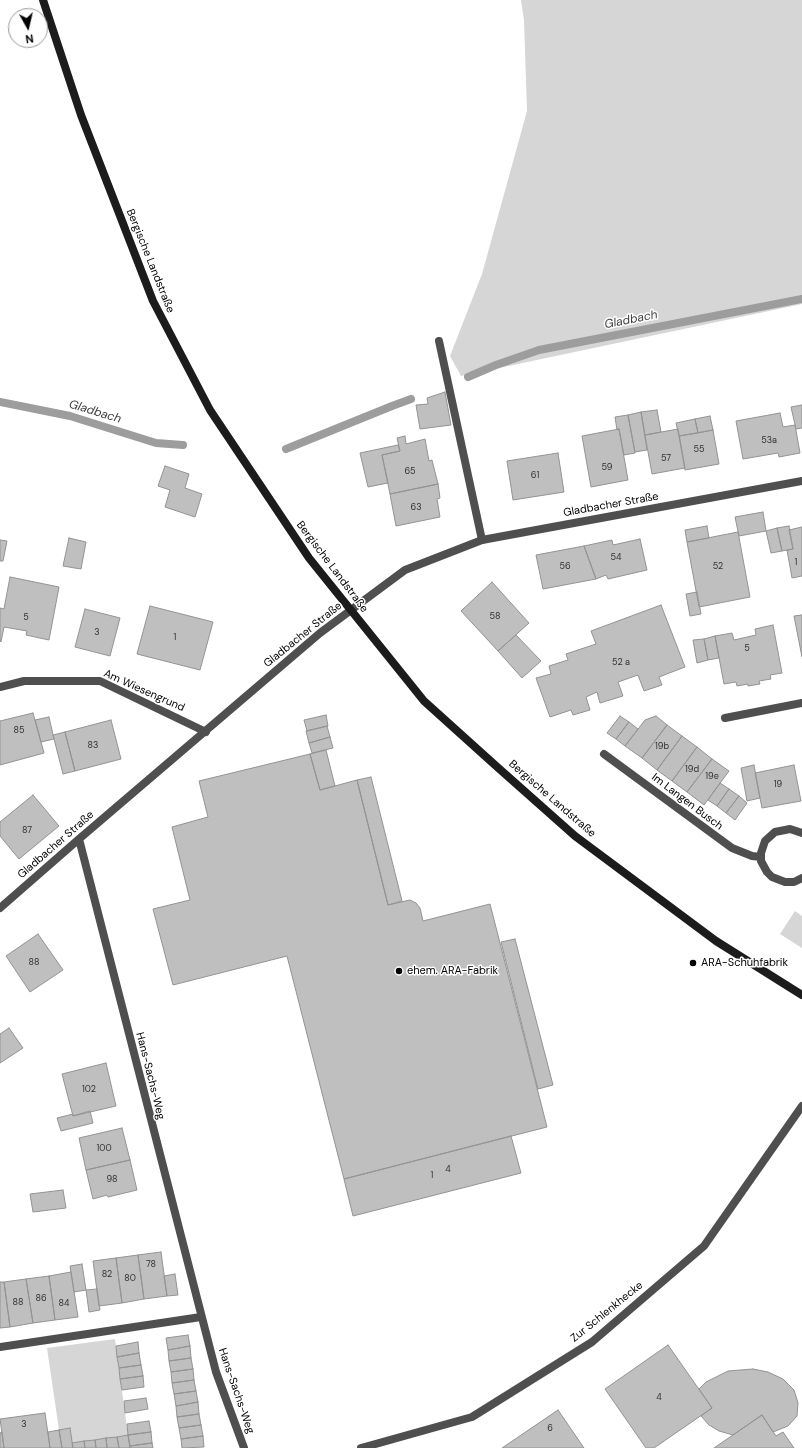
<!DOCTYPE html>
<meta charset="utf-8">
<style>
body{margin:0}
#map{position:relative;width:802px;height:1448px;overflow:hidden;background:#fff;font-family:"DM Sans",sans-serif}
canvas{display:block}
.north{position:absolute;left:8px;top:8px;width:40px;height:40px;box-sizing:border-box;background:#fff;border:1px solid #999;border-radius:50%;rotate:172deg;font-size:11px;font-weight:700;line-height:16px;text-align:center;color:#000}
.north::after{content:'';display:block;margin:auto;width:14px;height:18px;background:#000;clip-path:polygon(50% 0,100% 100%,50% 72%,0 100%)}
</style>
<div id="map">
<canvas width="802" height="1448"></canvas>
<div class="north">N</div>
</div>
<script>
const ctx = document.querySelector('canvas').getContext('2d');
ctx.lineJoin = 'round';
function fill(path, color) {
  ctx.fillStyle = color;
  ctx.fill(path, 'evenodd');
}
function shape(rows) {
  const path = new Path2D();
  for (const r of rows) {
    path.moveTo(r[0], r[1]);
    for (let i = 2; i < r.length; i += 2) path.lineTo(r[i], r[i + 1]);
  }
  return path;
}
function stroke(path, color, width, dash) {
  ctx.strokeStyle = color;
  ctx.lineWidth = width;
  ctx.lineCap = dash ? 'butt' : 'round';
  ctx.setLineDash(dash || []);
  ctx.stroke(path);
}
function write(font, color, halo, rows, align = 'center') {
  ctx.font = font + ' "DM Sans",sans-serif';
  ctx.lineWidth = 3;
  ctx.setLineDash([]);
  ctx.textBaseline = 'middle';
  ctx.strokeStyle = halo;
  ctx.fillStyle = color;
  for (const [text, x, y, turn = 0] of rows) {
    ctx.save();
    ctx.translate(x, y);
    ctx.rotate((+turn || 0) * Math.PI / 180);
    ctx.textAlign = isNaN(turn) ? turn : align;
    if (halo) ctx.strokeText(text, 0, 0);
    ctx.fillText(text, 0, 0);
    ctx.restore();
  }
}
const green = shape([
 [521,0,802,0,802,304,461,376,450,356,482,274,527,111,524,20],
 [795,911,802,916,802,948,780,934],
 [115,1339,128,1435,72,1443,70,1429,59,1430,47,1348]
]);
const stream = shape([
 [468,377,496,365,539,350,802,299],
 [0,402,70,416,156,443,183,445],
 [286,449,392,406,411,399]
]);
const building = shape([
 [445,392,451,425,420,429,416,405,428,404,427,398,445,392],
 [802,405,802,428,796,429,791,407,802,405],
 [657,410,661,432,645,435,641,412,657,410],
 [641,412,647,450,635,452,628,415,641,412],
 [780,413,783,427,795,425,800,453,779,457,778,453,743,459,736,421,780,413],
 [628,415,635,453,624,455,619,429,617,430,615,417,628,415],
 [710,416,713,430,698,433,695,419,710,416],
 [695,419,698,433,679,436,676,423,695,419],
 [619,429,628,480,591,487,582,436,619,429],
 [678,429,685,468,652,474,645,435,678,429],
 [713,430,719,464,685,470,679,436,713,430],
 [405,436,406,444,425,439,429,461,432,460,438,484,390,494,382,455,400,451,397,438,405,436],
 [398,445,400,451,382,455,388,483,368,487,360,453,398,445],
 [558,453,564,492,513,500,507,461,558,453],
 [165,466,189,474,185,488,202,494,195,517,165,507,170,490,158,486,165,466],
 [438,484,440,498,437,499,440,517,396,526,390,494,438,484],
 [763,512,766,531,739,536,735,517,763,512],
 [707,526,709,538,687,542,685,530,707,526],
 [789,526,793,549,782,551,777,528,789,526],
 [802,527,802,576,792,578,787,550,793,549,789,530,802,527],
 [777,528,782,551,771,553,766,531,777,528],
 [738,532,750,597,699,607,687,542,738,532],
 [69,538,86,542,81,569,63,566,69,538],
 [640,539,647,570,608,579,606,575,596,579,584,546,612,540,613,545,640,539],
 [0,540,7,541,3,561,0,561,0,540],
 [584,546,596,579,543,589,536,555,584,546],
 [10,577,59,587,49,640,26,635,27,631,4,627,1,642,0,641,0,608,4,609,10,577],
 [492,582,529,623,498,651,461,611,492,582],
 [697,592,701,614,690,616,686,594,697,592],
 [661,605,685,667,659,677,662,685,644,691,638,675,618,682,623,696,600,703,597,692,586,697,590,710,573,715,571,710,550,717,536,678,551,674,549,666,568,660,566,654,596,644,591,631,661,605],
 [150,606,213,622,200,670,137,654,150,606],
 [85,609,120,618,110,656,75,647,85,609],
 [802,615,802,657,794,616,802,615],
 [773,625,782,673,770,675,771,679,759,681,760,684,748,686,748,684,737,686,736,682,724,684,715,636,732,633,734,640,756,635,755,629,773,625],
 [516,635,541,661,522,678,498,651,516,635],
 [715,636,719,658,708,660,704,639,715,636],
 [704,639,708,660,697,663,693,640,704,639],
 [33,713,44,753,0,765,0,721,33,713],
 [326,715,328,726,307,731,304,720,326,715],
 [620,716,629,722,616,739,607,733,620,716],
 [656,716,667,725,642,758,625,746,645,720,656,716],
 [49,717,54,739,41,742,35,720,49,717],
 [111,720,121,759,75,771,65,732,111,720],
 [629,722,638,729,625,746,616,739,629,722],
 [667,725,682,736,657,770,642,758,667,725],
 [327,726,330,737,309,743,306,731,327,726],
 [65,732,75,771,63,774,53,735,65,732],
 [682,736,697,747,672,781,657,770,682,736],
 [330,737,333,748,312,753,309,743,330,737],
 [697,747,712,759,687,792,672,781,697,747],
 [326,750,335,786,320,790,310,754,326,750],
 [310,754,320,790,357,780,388,905,410,900,416,903,420,908,423,921,490,904,547,1127,344,1179,287,956,173,985,153,909,190,900,172,827,208,817,199,781,310,754],
 [712,759,729,771,704,805,687,792,712,759],
 [754,765,760,798,747,801,741,768,754,765],
 [794,765,801,801,762,808,755,773,794,765],
 [371,777,402,901,388,905,357,780,371,777],
 [720,783,729,789,717,806,708,800,720,783],
 [729,789,739,796,726,813,717,806,729,789],
 [33,795,59,826,19,859,0,836,0,822,33,795],
 [739,796,747,803,735,820,726,813,739,796],
 [38,934,63,970,30,992,6,956,38,934],
 [515,939,553,1085,538,1089,501,942,515,939],
 [9,1028,23,1048,0,1063,0,1034,9,1028],
 [106,1063,116,1106,73,1116,62,1074,106,1063],
 [90,1111,93,1123,61,1131,57,1118,73,1114,73,1116,90,1111],
 [122,1128,130,1160,86,1170,79,1138,122,1128],
 [511,1136,521,1173,353,1216,344,1179,511,1136],
 [130,1160,137,1190,108,1197,107,1195,93,1199,86,1170,130,1160],
 [63,1190,66,1208,33,1212,30,1194,63,1190],
 [161,1252,167,1296,144,1299,138,1255,161,1252],
 [138,1255,144,1299,122,1303,116,1258,138,1255],
 [116,1258,122,1303,99,1306,93,1261,116,1258],
 [82,1264,86,1290,74,1292,70,1266,82,1264],
 [71,1272,78,1317,55,1320,49,1276,71,1272],
 [175,1274,178,1295,167,1296,164,1276,175,1274],
 [49,1276,55,1320,33,1323,26,1279,49,1276],
 [26,1279,33,1323,10,1327,4,1282,26,1279],
 [0,1282,4,1282,10,1327,0,1328,0,1282],
 [97,1289,100,1310,89,1312,86,1290,97,1289],
 [188,1335,190,1346,168,1350,166,1338,188,1335],
 [138,1342,139,1353,117,1357,116,1346,138,1342],
 [668,1345,712,1408,654,1448,646,1448,605,1389,668,1345],
 [190,1346,191,1358,169,1361,168,1350,190,1346],
 [139,1353,141,1365,119,1368,117,1357,139,1353],
 [191,1358,193,1369,171,1372,169,1361,191,1358],
 [141,1365,143,1376,120,1379,119,1368,141,1365],
 [193,1369,194,1380,172,1383,171,1372,193,1369],
 [753,1369,768,1372,783,1379,794,1390,798,1403,797,1416,788,1426,773,1432,762,1415,733,1435,719,1431,709,1425,701,1416,712,1408,699,1389,706,1382,728,1371,753,1369],
 [143,1376,144,1387,122,1390,120,1379,143,1376],
 [194,1380,196,1391,174,1394,172,1383,194,1380],
 [196,1391,198,1402,176,1406,174,1394,196,1391],
 [146,1398,148,1409,125,1413,124,1401,146,1398],
 [198,1402,199,1414,177,1417,176,1406,198,1402],
 [558,1410,584,1448,502,1448,558,1410],
 [45,1413,50,1448,4,1448,0,1419,45,1413],
 [199,1414,201,1425,179,1428,177,1417,199,1414],
 [762,1415,776,1436,783,1432,794,1448,714,1448,762,1415],
 [149,1421,151,1432,128,1435,127,1424,149,1421],
 [201,1425,203,1436,181,1439,179,1428,201,1425],
 [70,1428,73,1448,62,1448,59,1430,70,1428],
 [59,1430,62,1448,50,1448,48,1432,59,1430],
 [2,1432,4,1448,0,1448,0,1433,2,1432],
 [151,1432,152,1443,130,1446,128,1435,151,1432],
 [128,1435,130,1448,119,1448,117,1437,128,1435],
 [203,1436,204,1447,182,1448,181,1439,203,1436],
 [117,1437,119,1448,107,1448,106,1438,117,1437],
 [106,1438,107,1448,96,1448,95,1440,106,1438],
 [95,1440,96,1448,85,1448,84,1441,95,1440],
 [84,1441,85,1448,73,1448,72,1443,84,1441],
 [152,1443,153,1448,130,1448,130,1446,152,1443]
]);
const service = shape([
 [439,341,482,540],
 [0,1347,201,1317]
]);
const minor = shape([
 [0,687,24,681,100,681,206,732],
 [725,718,802,703],
 [604,754,732,848,752,856,761,857],
 [802,833,790,829,775,832,765,841,761,853,761,861,767,872,772,877,785,882,794,882,802,878],
 [79,839,216,1372,244,1448],
 [0,908,79,839,320,633,405,570,482,540,802,481],
 [361,1448,472,1417,592,1342,704,1246,802,1106]
]);
const secondary = shape([
 [43,0,81,115,153,301,210,410,309,558,424,701,495,765,575,836,716,941,802,995]
]);
const markers = [
 [693,963,4,"#000"],
 [399,971,4,"#000"]
];
const numberNames = [
 ["53a",769,441],
 ["55",699,450],
 ["57",666,459],
 ["59",607,468],
 ["65",410,472],
 ["61",535,476],
 ["63",416,508],
 ["54",616,558],
 ["1",796,563],
 ["56",565,567],
 ["52",718,567],
 ["58",495,617],
 ["5",26,618],
 ["3",97,633],
 ["1",175,638],
 ["5",747,649],
 ["52 a",621,663],
 ["85",19,731],
 ["83",93,746],
 ["19b",662,747],
 ["19d",692,770],
 ["19e",712,777],
 ["19",778,785],
 ["87",27,831],
 ["88",34,963],
 ["102",89,1090],
 ["100",104,1149],
 ["4",448,1170],
 ["1",432,1176],
 ["98",112,1180],
 ["78",151,1265],
 ["82",107,1275],
 ["80",130,1279],
 ["86",41,1299],
 ["88",18,1303],
 ["84",64,1304],
 ["4",659,1398],
 ["3",24,1425],
 ["6",550,1429]
];
const streetNames = [
 ["Bergische Landstraße",150,261,68],
 ["Gladbacher Straße",611,505,-10],
 ["Bergische Landstraße",332,567,53],
 ["Gladbacher Straße",303,635,-39],
 ["Am Wiesengrund",144,691,24],
 ["Bergische Landstraße",552,799,41],
 ["Im Langen Busch",687,802,37],
 ["Gladbacher Straße",56,845,-41],
 ["Hans-Sachs-Weg",150,1076,76],
 ["Zur Schlenkhecke",607,1312,-39],
 ["Hans-Sachs-Weg",236,1391,71]
];
const poiNames = [
 ["ARA-Schuhfabrik",701,963],
 ["ehem. ARA-Fabrik",407,971]
];
const waterNames = [
 ["Gladbach",631,320,-11],
 ["Gladbach",95,412,17]
];
fill(green, '#d6d6d6');
stroke(stream, '#9d9d9d', 8);
fill(building, '#bfbfbf');
stroke(building, '#939393', 1);
stroke(service, '#4f4f4f', 8);
stroke(minor, '#4f4f4f', 8);
stroke(secondary, '#1c1c1c', 8);
for (const [x, y, r, color] of markers) {
  const dot = new Path2D();
  dot.arc(x, y, r, 0, 2 * Math.PI);
  ctx.fillStyle = color;
  ctx.fill(dot);
  stroke(dot, '#fff', 1.5);
}
write('9px', '#303030', null, numberNames);
write('11px', '#000', '#fff', streetNames);
write('11px', '#000', '#fff', poiNames, 'left');
write('italic 12px', '#3e3e3e', '#fff', waterNames);
</script>
